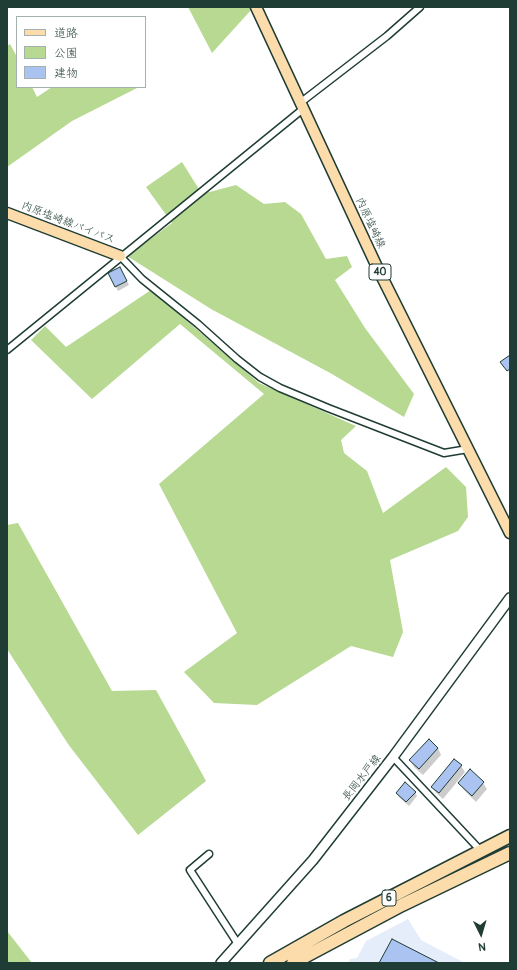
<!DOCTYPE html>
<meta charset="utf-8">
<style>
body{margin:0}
#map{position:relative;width:517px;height:970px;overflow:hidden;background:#fff;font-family:Pangolin,"Klee One",sans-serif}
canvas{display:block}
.frame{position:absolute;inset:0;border:8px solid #1f3d34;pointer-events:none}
.legend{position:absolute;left:16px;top:16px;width:130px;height:72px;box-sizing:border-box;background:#fff;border:1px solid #a5b1ae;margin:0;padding:5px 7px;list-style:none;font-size:12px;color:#1f3d34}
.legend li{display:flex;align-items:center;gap:8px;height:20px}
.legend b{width:20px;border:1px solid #a5b1ae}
.north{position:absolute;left:461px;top:914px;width:40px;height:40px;-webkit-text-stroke:3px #fff;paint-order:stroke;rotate:175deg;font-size:11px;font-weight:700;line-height:16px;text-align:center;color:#1f3d34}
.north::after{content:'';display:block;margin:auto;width:14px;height:18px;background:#1f3d34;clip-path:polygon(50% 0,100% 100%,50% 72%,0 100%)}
</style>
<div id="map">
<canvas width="517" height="970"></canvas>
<div class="frame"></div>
<ul class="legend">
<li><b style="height:5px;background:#fddcac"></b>道路</li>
<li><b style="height:11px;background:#b7d992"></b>公園</li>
<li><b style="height:11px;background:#aac3f0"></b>建物</li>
</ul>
<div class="north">N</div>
</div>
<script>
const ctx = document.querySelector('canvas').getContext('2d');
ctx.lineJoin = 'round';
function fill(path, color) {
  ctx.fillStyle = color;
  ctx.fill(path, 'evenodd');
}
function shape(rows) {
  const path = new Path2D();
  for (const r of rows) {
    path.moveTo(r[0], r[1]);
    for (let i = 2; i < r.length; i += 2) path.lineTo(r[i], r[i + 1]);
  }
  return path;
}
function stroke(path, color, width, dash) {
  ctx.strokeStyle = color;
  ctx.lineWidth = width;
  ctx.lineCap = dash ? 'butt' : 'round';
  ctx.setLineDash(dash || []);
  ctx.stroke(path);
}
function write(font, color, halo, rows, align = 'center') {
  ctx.font = font + ' Pangolin,"Klee One",sans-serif';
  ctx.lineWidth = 4;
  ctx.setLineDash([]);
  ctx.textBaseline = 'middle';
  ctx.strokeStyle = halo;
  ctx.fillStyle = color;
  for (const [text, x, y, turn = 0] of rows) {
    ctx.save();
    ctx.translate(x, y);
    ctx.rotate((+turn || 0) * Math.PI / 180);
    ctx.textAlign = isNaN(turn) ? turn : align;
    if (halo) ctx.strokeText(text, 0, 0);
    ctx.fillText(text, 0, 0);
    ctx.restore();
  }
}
const built = shape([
 [408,919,421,940,465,963,348,963,350,959,357,958,366,941]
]);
const green = shape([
 [188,7,251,7,252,9,212,53],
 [10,44,17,57,17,87,32,87,37,97,52,87,139,87,72,121,7,167,7,46],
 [182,162,202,194,236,185,264,204,285,202,301,214,326,259,347,256,352,267,335,280,365,328,414,394,404,417,332,374,211,309,127,256,172,223,146,187],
 [151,290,259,383,356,426,341,440,344,453,367,471,383,513,446,467,466,487,468,517,458,531,390,560,403,632,393,657,351,646,257,705,214,703,184,672,237,633,159,484,264,394,180,324,92,399,31,340,45,326,66,347],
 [18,523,112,691,156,690,206,781,138,835,68,744,7,649,7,525],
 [7,931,32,963,7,963]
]);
const shadow = shape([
 [120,268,129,285,118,291,109,273],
 [438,748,441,755,423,775,414,767,410,760],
 [461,766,465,772,443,799,436,793,432,787],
 [470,771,483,783,487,789,476,802,463,789,459,783],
 [415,792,417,796,409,806,399,797,397,793]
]);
const building = shape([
 [120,267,127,281,115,287,108,273,120,267],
 [510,355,510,369,507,371,500,362,510,355],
 [429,739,438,748,419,769,409,760,429,739],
 [454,759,462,765,439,793,431,787,454,759],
 [470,769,484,782,472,796,458,783,470,769],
 [405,782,416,792,406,802,396,793,405,782],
 [392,939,439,963,379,963,392,939]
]);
const street = shape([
 [300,103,387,36,420,7],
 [120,256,142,279,198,324,237,359,260,377,280,388,328,408,444,453,468,449],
 [7,350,303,109],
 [393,757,481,851],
 [209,854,190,870,238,944]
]);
const secondary = shape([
 [221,963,313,860,393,757,510,598]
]);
const primary = shape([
 [256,7,377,267,510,533],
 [7,213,120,256]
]);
const highway = shape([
 [270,963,344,921,510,836],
 [293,963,402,905,510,853]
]);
const shields = [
 [380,272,22],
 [389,898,14]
];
const shieldNames = [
 ["40",380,272],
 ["6",389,898]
];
const streetNames = [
 ["内原塩崎線バイパス",68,223,21],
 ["内原塩崎線",370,223,65],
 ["長岡水戸線",362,778,-52]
];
fill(built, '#e6edfa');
fill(green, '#b7d992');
fill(shadow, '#0003');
fill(building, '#aac3f0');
stroke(building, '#1f3d34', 1);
stroke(street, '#1f3d34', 9);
stroke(secondary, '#1f3d34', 12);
stroke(primary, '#1f3d34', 13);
stroke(highway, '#1f3d34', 15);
stroke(street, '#fff', 6);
stroke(secondary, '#fff', 9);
stroke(primary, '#fddcac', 10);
stroke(highway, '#fddcac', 12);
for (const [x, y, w] of shields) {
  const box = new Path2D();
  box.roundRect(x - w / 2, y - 8, w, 16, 3);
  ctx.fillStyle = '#fff';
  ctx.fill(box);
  stroke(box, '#1f3d34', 1);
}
write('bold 10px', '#1f3d34', null, shieldNames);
write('11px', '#1f3d34', '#fff', streetNames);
</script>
